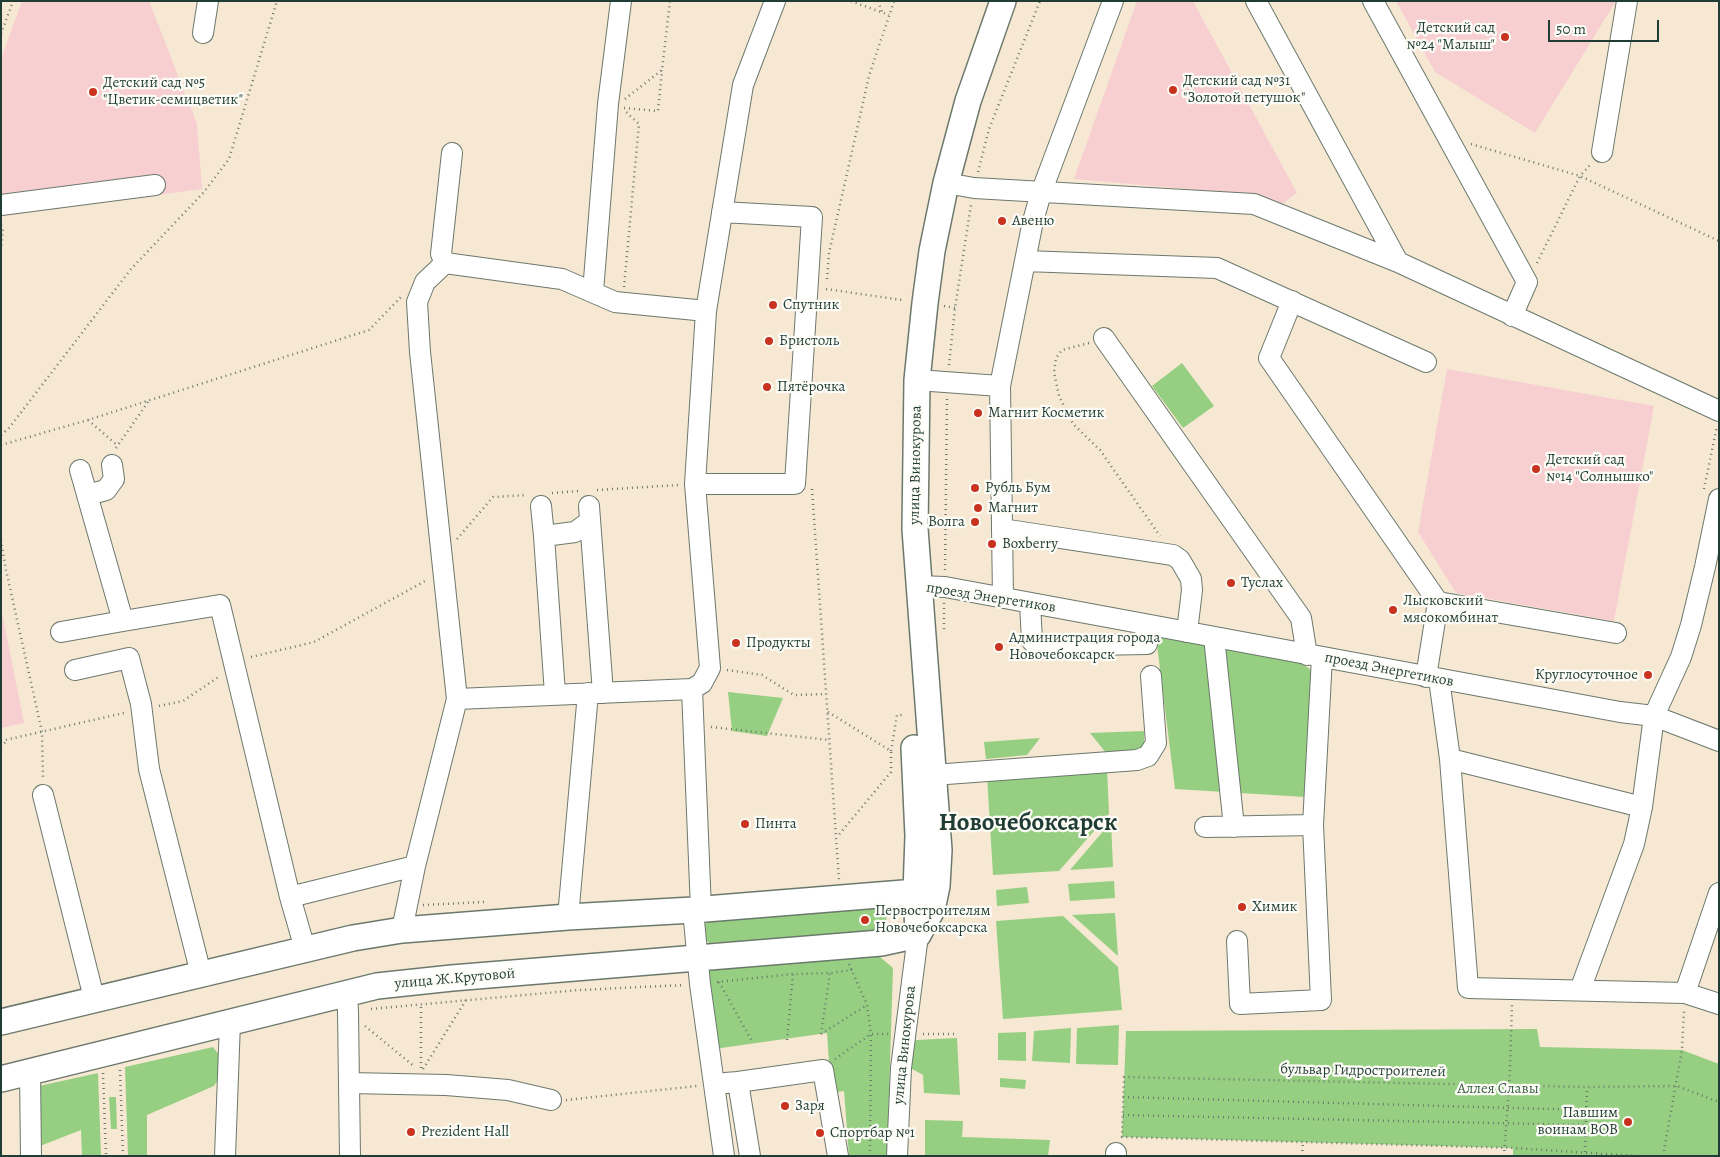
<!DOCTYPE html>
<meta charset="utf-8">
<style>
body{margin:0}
#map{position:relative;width:1720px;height:1157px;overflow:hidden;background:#f7e8d3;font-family:Alegreya,serif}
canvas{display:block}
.frame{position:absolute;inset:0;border:2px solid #1f3d34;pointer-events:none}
.scale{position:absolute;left:1548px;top:20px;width:111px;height:22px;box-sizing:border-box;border:2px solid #1f3d34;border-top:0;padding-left:6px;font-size:15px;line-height:18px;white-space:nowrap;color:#1f3d34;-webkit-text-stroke:4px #fdfcf7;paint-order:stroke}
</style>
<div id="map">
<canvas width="1720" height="1157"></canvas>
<div class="frame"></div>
<div class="scale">50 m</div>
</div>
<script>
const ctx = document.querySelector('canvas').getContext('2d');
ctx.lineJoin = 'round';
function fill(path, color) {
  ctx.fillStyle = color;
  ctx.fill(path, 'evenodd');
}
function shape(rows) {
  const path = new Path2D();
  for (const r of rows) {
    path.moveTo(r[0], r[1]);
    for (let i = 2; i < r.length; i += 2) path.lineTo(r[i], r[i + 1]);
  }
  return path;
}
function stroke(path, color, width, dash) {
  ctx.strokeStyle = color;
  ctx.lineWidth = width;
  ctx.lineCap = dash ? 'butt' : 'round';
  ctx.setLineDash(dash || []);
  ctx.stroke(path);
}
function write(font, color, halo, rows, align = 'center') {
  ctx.font = font + ' Alegreya,serif';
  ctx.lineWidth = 4.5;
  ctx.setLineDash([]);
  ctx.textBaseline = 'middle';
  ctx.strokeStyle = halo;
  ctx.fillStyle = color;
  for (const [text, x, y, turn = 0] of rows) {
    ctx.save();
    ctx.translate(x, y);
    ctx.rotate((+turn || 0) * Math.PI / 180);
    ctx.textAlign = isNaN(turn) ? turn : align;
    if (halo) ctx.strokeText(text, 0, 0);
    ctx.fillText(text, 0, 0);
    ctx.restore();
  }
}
const built = shape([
 [22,1,149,1,197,124,202,189,4,216,1,211,1,59],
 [1137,1,1193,1,1297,193,1279,206,1254,195,1074,179],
 [1396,1,1616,1,1535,133,1435,72],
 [1447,369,1654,406,1614,621,1456,593,1418,532],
 [1,608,24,723,1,728]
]);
const green = shape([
 [1182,363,1214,406,1183,428,1152,386],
 [1156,637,1296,659,1315,673,1305,797,1175,789],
 [728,692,783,698,767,736,732,731],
 [1144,731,1144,745,1140,751,1107,754,1090,733],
 [1040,738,1027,755,986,759,984,742],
 [1107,768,1109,814,1059,871,993,875,987,776],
 [1111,822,1113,867,1070,870],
 [1114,881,1115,898,1070,901,1068,884],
 [1027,887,1029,903,997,906,996,890],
 [874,908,886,915,887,924,876,933,709,943,704,937,705,924,710,920],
 [1115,913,1118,956,1072,915],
 [1063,916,1118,967,1122,1010,1003,1019,996,921],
 [863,955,880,957,893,968,887,1156,849,1156,844,1091,831,1093,827,1033,714,1049,708,969],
 [1119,1025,1118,1065,1076,1064,1077,1028],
 [1071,1028,1070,1063,1032,1061,1034,1031],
 [1537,1029,1540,1047,1682,1050,1719,1064,1719,1156,1513,1156,1513,1148,1122,1137,1126,1031],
 [1026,1032,1026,1061,998,1060,998,1033],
 [957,1038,960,1095,924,1093,923,1075,905,1065,907,1053,916,1040],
 [213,1047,220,1056,219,1078,214,1086,147,1115,147,1156,128,1156,125,1067],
 [98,1073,101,1156,82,1156,81,1130,40,1146,39,1086],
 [1000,1078,1026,1080,1025,1089,1000,1087],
 [109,1097,116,1097,117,1129,111,1129],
 [925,1120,963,1121,962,1137,1050,1140,1048,1156,925,1156]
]);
const path = shape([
 [851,1,889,15],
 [878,1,882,12],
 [1,34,13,1],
 [625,99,662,70,670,1],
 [624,108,658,111,662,70],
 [1471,144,1580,176,1719,241],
 [978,172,989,129,1040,1],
 [1,225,3,229,1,249],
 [1537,263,1580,176,1592,163],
 [827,279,829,253,869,76,894,1],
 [624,287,639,124,625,111],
 [826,289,902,300],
 [944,306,955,308],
 [1089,343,1062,350,1056,358,1054,372,1059,396,1073,424,1100,450,1160,536],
 [949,365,955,308,971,205],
 [88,420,117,445],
 [1,435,9,428,131,269,204,192,229,159,277,1],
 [1,445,88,420,369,330,401,297],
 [116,448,148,402],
 [812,489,839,880],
 [1704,489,1717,426],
 [597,490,679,485],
 [552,493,579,491],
 [457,539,493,497,527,495],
 [1,540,6,570,42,732,43,779],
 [945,570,947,398],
 [944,603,944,632],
 [251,657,314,642,427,580],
 [727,670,762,675,794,695,826,694],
 [159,706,183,701,220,676],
 [828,712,891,751,891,772,837,837],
 [711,727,829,740],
 [1,741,124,713],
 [1,747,7,740],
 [891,751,897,715,904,715],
 [423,905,485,902],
 [849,964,867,1005,871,1034,870,1156],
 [717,982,793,974,830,973,852,970],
 [719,982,753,1043],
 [371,1009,579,990,684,985],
 [365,1026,415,1067],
 [821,1034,830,973],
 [821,1034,867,1005],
 [923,1034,956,1034],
 [787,1040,793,974],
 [835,1059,871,1034,890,1034],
 [421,1068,421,1005],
 [423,1069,466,1000],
 [120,1070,123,1156],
 [103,1073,106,1156],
 [1123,1097,1586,1110],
 [566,1100,697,1086],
 [1123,1115,1585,1125],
 [1585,1152,1587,1087],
 [1302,1156,1303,1142],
 [1504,1156,1510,1070,1512,1005],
 [1637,1156,1513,1148,1122,1137,1124,1077,1587,1087,1677,1086,1719,1102],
 [1663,1156,1682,1050,1684,1010]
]);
const minor = shape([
 [1256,1,1398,262],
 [1373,1,1527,282,1512,316],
 [203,33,208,1],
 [1602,152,1627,1],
 [946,183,974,188,1254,204,1398,262,1719,411],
 [1,205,155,185],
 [1025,261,1217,268,1426,362],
 [445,263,441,254,452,153],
 [593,292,608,104,621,1],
 [1292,301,1269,358,1438,602,1426,677],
 [1104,338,1301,618,1307,655],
 [917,380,1000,386],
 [80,470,123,621,220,605,290,897,415,866,457,699,420,352,417,302,425,282,445,263,562,279,615,302,706,311],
 [695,484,795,484,812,217,722,212],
 [87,495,106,490,114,479,112,465],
 [541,506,544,536,555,694],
 [589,506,603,693],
 [1002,529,1173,555,1180,560,1191,579,1192,590,1187,632],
 [544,536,575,532,590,521],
 [918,586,945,587,1620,712,1654,716,1719,741],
 [1003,598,1000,386,1033,221,1041,193,1113,1],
 [1438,602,1616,633],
 [1030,603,1032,641,1037,646,1147,644,1144,624],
 [61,632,123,621],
 [1214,637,1234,827],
 [75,670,129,658,141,704,149,769,201,974],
 [1439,679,1450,759,1468,988,1685,993,1719,1004],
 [457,699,692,689],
 [1450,759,1642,807],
 [933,775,1137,760,1148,756,1156,743,1151,676],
 [43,795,94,998],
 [1205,827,1313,825],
 [290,897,305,949],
 [693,910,700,984,724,1156],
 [701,910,692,689,702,683,710,668,695,484,706,311,743,85,775,1],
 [568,917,588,693],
 [402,930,415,866],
 [1237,941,1240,1004,1321,1000,1313,825,1322,657],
 [1580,990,1634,844,1642,807,1654,716,1681,657,1691,625,1705,567,1719,499],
 [347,993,348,1012,350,1156],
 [1685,993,1719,893],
 [30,1072,31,1156],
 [738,1082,823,1070,838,1156],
 [349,1083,446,1085,508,1090,551,1100],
 [725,1083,738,1082,750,1156],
 [225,1156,230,1022],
 [897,1156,901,1068,918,935],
 [1116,1156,1116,1153]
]);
const major = shape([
 [914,748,918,836,916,892,918,932],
 [918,935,932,910,937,886,939,850,915,529,917,380,925,303,932,251,946,183,968,101,1003,1],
 [1,1022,353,938,402,930,568,917,693,910,916,892],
 [1,1079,377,986,452,978,881,943,918,935]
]);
const markers = [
 [1505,37,5,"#c8321e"],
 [1173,90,5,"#c8321e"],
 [93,92,5,"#c8321e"],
 [1002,221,5,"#c8321e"],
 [773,305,5,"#c8321e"],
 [769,341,5,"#c8321e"],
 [767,387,5,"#c8321e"],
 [978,413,5,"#c8321e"],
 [1536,469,5,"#c8321e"],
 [975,488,5,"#c8321e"],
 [978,508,5,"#c8321e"],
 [975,522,5,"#c8321e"],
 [992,544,5,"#c8321e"],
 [1231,583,5,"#c8321e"],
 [1393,610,5,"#c8321e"],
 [736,643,5,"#c8321e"],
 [999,647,5,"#c8321e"],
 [1648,675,5,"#c8321e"],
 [745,824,5,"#c8321e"],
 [1242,907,5,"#c8321e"],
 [865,920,5,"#c8321e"],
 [785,1106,5,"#c8321e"],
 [1628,1122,5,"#c8321e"],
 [411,1132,5,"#c8321e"],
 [820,1133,5,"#c8321e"]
];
const poiNames = [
 ["Детский сад",1495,28,"right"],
 ["№24 \"Малыш\"",1495,45,"right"],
 ["Детский сад №31",1183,81],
 ["\"Золотой петушок\"",1183,98],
 ["Детский сад №5",103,83],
 ["\"Цветик-семицветик\"",103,100],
 ["Авеню",1012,221],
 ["Спутник",783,305],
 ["Бристоль",779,341],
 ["Пятёрочка",777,387],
 ["Магнит Косметик",988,413],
 ["Детский сад",1546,460],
 ["№14 \"Солнышко\"",1546,477],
 ["Рубль Бум",985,488],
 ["Магнит",988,508],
 ["Волга",965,522,"right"],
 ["Boxberry",1002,544],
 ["Туслах",1241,583],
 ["Лысковский",1403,601],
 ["мясокомбинат",1403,618],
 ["Администрация города",1009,638],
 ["Новочебоксарск",1009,655],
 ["Продукты",746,643],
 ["Круглосуточное",1638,675,"right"],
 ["Пинта",755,824],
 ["Химик",1252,907],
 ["Первостроителям",875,911],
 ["Новочебоксарска",875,928],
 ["Заря",795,1106],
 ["Павшим",1618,1113,"right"],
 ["воинам ВОВ",1618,1130,"right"],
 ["Prezident Hall",421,1132],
 ["Спортбар №1",830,1133]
];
const streetNames = [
 ["улица Винокурова",916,465,-89],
 ["проезд Энергетиков",991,598,9],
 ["проезд Энергетиков",1389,670,11],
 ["улица Ж.Крутовой",455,979,-5],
 ["улица Винокурова",905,1045,-84],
 ["бульвар Гидростроителей",1363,1071,1]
];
const parkNames = [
 ["Аллея Славы",1498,1089]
];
const townNames = [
 ["Новочебоксарск",1028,824]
];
fill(built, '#f7cfd1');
fill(green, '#96cf82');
stroke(minor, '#6b796c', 22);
stroke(major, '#6b796c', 28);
stroke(path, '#6b796c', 2.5, [1, 4]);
stroke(minor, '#fff', 20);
stroke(major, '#fff', 25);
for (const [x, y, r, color] of markers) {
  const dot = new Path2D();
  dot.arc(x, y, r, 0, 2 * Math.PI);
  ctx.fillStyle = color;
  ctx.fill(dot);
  stroke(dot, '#fdfcf7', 2);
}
write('15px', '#1f3d34', '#fdfcf7', poiNames, 'left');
write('15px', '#1f3d34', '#fdfcf7', streetNames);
write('15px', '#3d6248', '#fdfcf7', parkNames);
write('bold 25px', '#1f3d34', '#fdfcf7', townNames);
</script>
